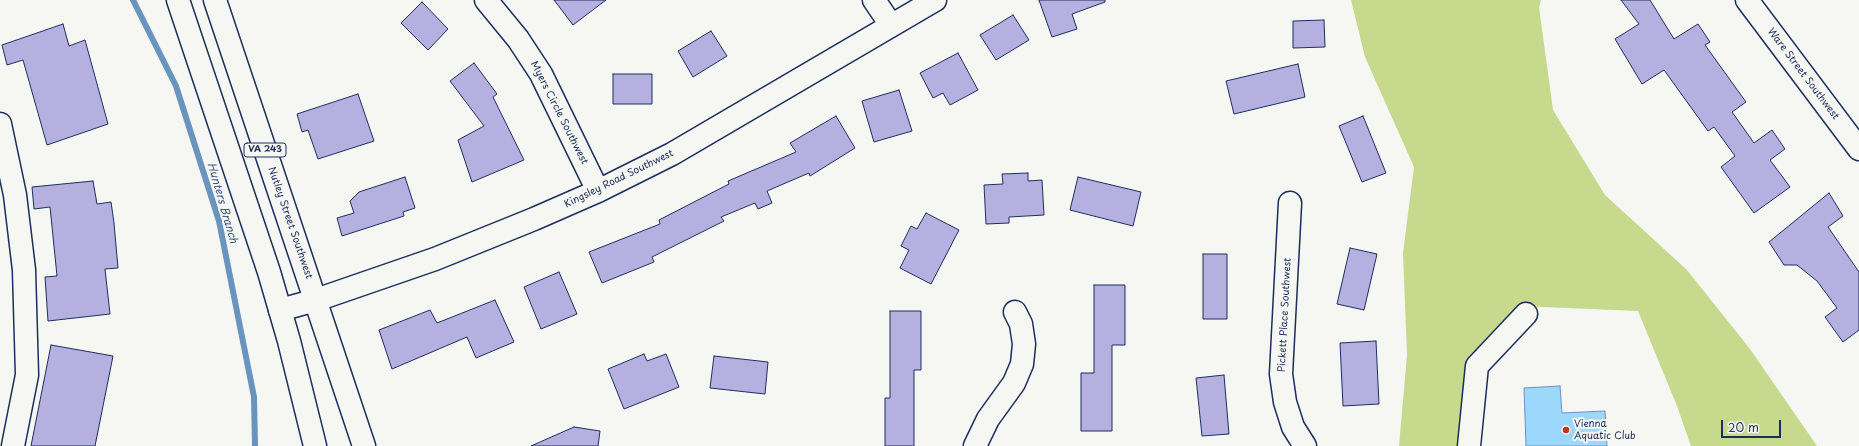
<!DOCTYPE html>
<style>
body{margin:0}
#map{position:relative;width:1859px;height:446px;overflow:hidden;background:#f6f6f2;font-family:"Playpen Sans",sans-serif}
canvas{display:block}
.scale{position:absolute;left:1721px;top:420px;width:60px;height:18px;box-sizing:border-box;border:2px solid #1b2f5e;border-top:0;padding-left:5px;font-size:12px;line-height:14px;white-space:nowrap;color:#1b2f5e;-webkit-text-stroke:3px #f6f6f2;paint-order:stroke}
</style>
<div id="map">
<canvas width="1859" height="446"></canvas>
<div class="scale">20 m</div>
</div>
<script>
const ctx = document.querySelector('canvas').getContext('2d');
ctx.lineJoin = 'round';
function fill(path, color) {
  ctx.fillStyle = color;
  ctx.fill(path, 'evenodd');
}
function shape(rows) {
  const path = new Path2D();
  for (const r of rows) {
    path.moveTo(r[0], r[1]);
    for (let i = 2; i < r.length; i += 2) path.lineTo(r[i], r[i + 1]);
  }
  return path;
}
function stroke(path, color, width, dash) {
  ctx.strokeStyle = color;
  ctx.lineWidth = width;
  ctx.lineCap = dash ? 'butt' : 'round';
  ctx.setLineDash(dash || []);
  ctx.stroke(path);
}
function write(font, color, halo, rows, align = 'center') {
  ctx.font = font + ' "Playpen Sans",sans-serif';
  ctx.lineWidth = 4;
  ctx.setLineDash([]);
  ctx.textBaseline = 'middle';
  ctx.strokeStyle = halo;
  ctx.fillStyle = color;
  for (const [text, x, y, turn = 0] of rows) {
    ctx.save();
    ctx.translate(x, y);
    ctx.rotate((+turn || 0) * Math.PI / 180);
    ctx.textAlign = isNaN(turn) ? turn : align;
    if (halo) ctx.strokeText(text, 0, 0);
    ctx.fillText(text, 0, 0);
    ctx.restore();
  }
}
const green = shape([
 [1351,0,1541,0,1539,7,1553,110,1605,195,1687,270,1750,349,1817,446,1691,446,1677,406,1638,311,1519,306,1474,354,1461,446,1399,446,1407,355,1403,253,1414,167,1365,57]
]);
const water = shape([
 [1560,386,1562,413,1605,411,1607,446,1526,446,1524,388,1560,386]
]);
const stream = shape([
 [133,0,176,86,219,221,254,397,255,446]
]);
const building = shape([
 [554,0,606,0,573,25,554,0],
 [1039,0,1105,0,1105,2,1072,14,1077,29,1052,37,1039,0],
 [1621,0,1650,0,1674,39,1698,24,1710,42,1705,45,1746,102,1732,112,1754,143,1772,130,1785,149,1770,160,1790,187,1754,213,1721,167,1735,156,1714,127,1708,131,1664,70,1642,84,1615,39,1639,24,1621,0],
 [422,2,448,29,428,50,401,23,422,2],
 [1013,15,1029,40,996,60,980,35,1013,15],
 [1324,20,1325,47,1293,48,1293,21,1324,20],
 [63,24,69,46,85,40,108,124,47,145,23,60,7,65,2,45,63,24],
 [711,31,727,56,693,77,678,51,711,31],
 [958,53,978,90,950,105,943,93,933,98,920,73,958,53],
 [474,63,497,94,493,97,524,160,472,182,458,140,484,126,450,81,474,63],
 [1298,64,1305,97,1234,114,1226,81,1298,64],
 [613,74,652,74,652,104,613,104,613,74],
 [899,90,912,131,874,142,862,101,899,90],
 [358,94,374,141,318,159,308,130,302,132,297,114,358,94],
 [836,116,855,148,810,176,809,173,767,191,772,203,758,209,755,203,721,217,724,221,652,257,654,262,602,283,589,252,660,224,659,220,729,184,728,181,796,152,790,143,836,116],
 [1363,116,1386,173,1362,182,1339,126,1363,116],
 [1028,173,1028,181,1042,180,1044,215,1009,217,1009,223,986,224,984,185,1003,184,1002,174,1028,173],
 [405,177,415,208,403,212,404,216,342,236,337,218,354,213,350,201,359,192,405,177],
 [1078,177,1141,192,1133,226,1070,210,1078,177],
 [93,181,97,204,111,202,114,223,118,268,105,269,110,314,48,321,45,277,57,276,50,207,34,209,32,187,93,181],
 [1829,193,1843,216,1828,227,1859,272,1859,330,1843,342,1825,317,1837,308,1817,281,1797,265,1784,265,1769,242,1829,193],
 [926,213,959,230,931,284,900,268,909,250,901,246,911,226,917,229,926,213],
 [1350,248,1377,254,1364,310,1337,304,1350,248],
 [1203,254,1227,254,1227,319,1203,319,1203,254],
 [559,272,577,314,541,329,524,287,559,272],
 [1094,285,1125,285,1125,345,1112,345,1112,431,1081,431,1081,373,1094,373,1094,285],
 [495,300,514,342,476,358,467,337,392,369,379,330,430,310,437,323,495,300],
 [890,311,921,311,921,370,914,370,914,446,885,446,885,398,890,398,890,311],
 [1376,341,1379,404,1343,406,1340,343,1376,341],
 [51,345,113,356,95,446,31,446,51,345],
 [644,354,647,361,666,354,679,387,624,409,608,369,644,354],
 [714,356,768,362,765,394,710,388,714,356],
 [1224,375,1229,434,1202,436,1196,378,1224,375],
 [574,427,600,431,598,446,531,446,574,427]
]);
const minor = shape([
 [486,0,518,39,541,74,598,191],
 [874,0,891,25],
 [1747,0,1859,149],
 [0,124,15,195,24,270,27,375,13,446],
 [1290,203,1281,374,1285,402,1293,427,1305,446],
 [280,310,316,300,435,259,534,219,598,191,672,154,935,0],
 [975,446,988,419,1014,383,1022,364,1024,344,1021,324,1015,312],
 [1469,446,1477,366,1526,314]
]);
const major = shape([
 [178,0,269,272,289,341,315,446],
 [215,0,364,446]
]);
const markers = [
 [1566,430,4,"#c8321e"]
];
const shields = [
 [265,150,42]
];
const shieldNames = [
 ["VA 243",265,150]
];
const streetNames = [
 ["Ware Street Southwest",1803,74,53],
 ["Myers Circle Southwest",559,113,63],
 ["Kingsley Road Southwest",619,179,-26],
 ["Nutley Street Southwest",290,223,71],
 ["Pickett Place Southwest",1285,315,-87]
];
const poiNames = [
 ["Vienna",1574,424],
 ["Aquatic Club",1574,436]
];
const waterNames = [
 ["Hunters Branch",222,203,74]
];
fill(green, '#c7d98d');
fill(water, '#9bd8fc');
stroke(water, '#6894bd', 1);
stroke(stream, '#6894bd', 6);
fill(building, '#b6b0e1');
stroke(building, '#1b2f5e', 1);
stroke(minor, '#1b2f5e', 25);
stroke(major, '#1b2f5e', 25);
stroke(minor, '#f6f6f2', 22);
stroke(major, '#f6f6f2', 22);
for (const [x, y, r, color] of markers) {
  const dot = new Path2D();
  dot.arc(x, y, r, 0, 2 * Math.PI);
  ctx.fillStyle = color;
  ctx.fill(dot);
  stroke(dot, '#f6f6f2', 1.5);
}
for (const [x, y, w] of shields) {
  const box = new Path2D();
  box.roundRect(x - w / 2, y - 7, w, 14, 3);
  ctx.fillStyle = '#f6f6f2';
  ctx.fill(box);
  stroke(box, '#1b2f5e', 1);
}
write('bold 9px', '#1b2f5e', null, shieldNames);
write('10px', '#1b2f5e', '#f6f6f2', streetNames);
write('10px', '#1b2f5e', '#f6f6f2', poiNames, 'left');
write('italic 11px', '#3b5986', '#f6f6f2', waterNames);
</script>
